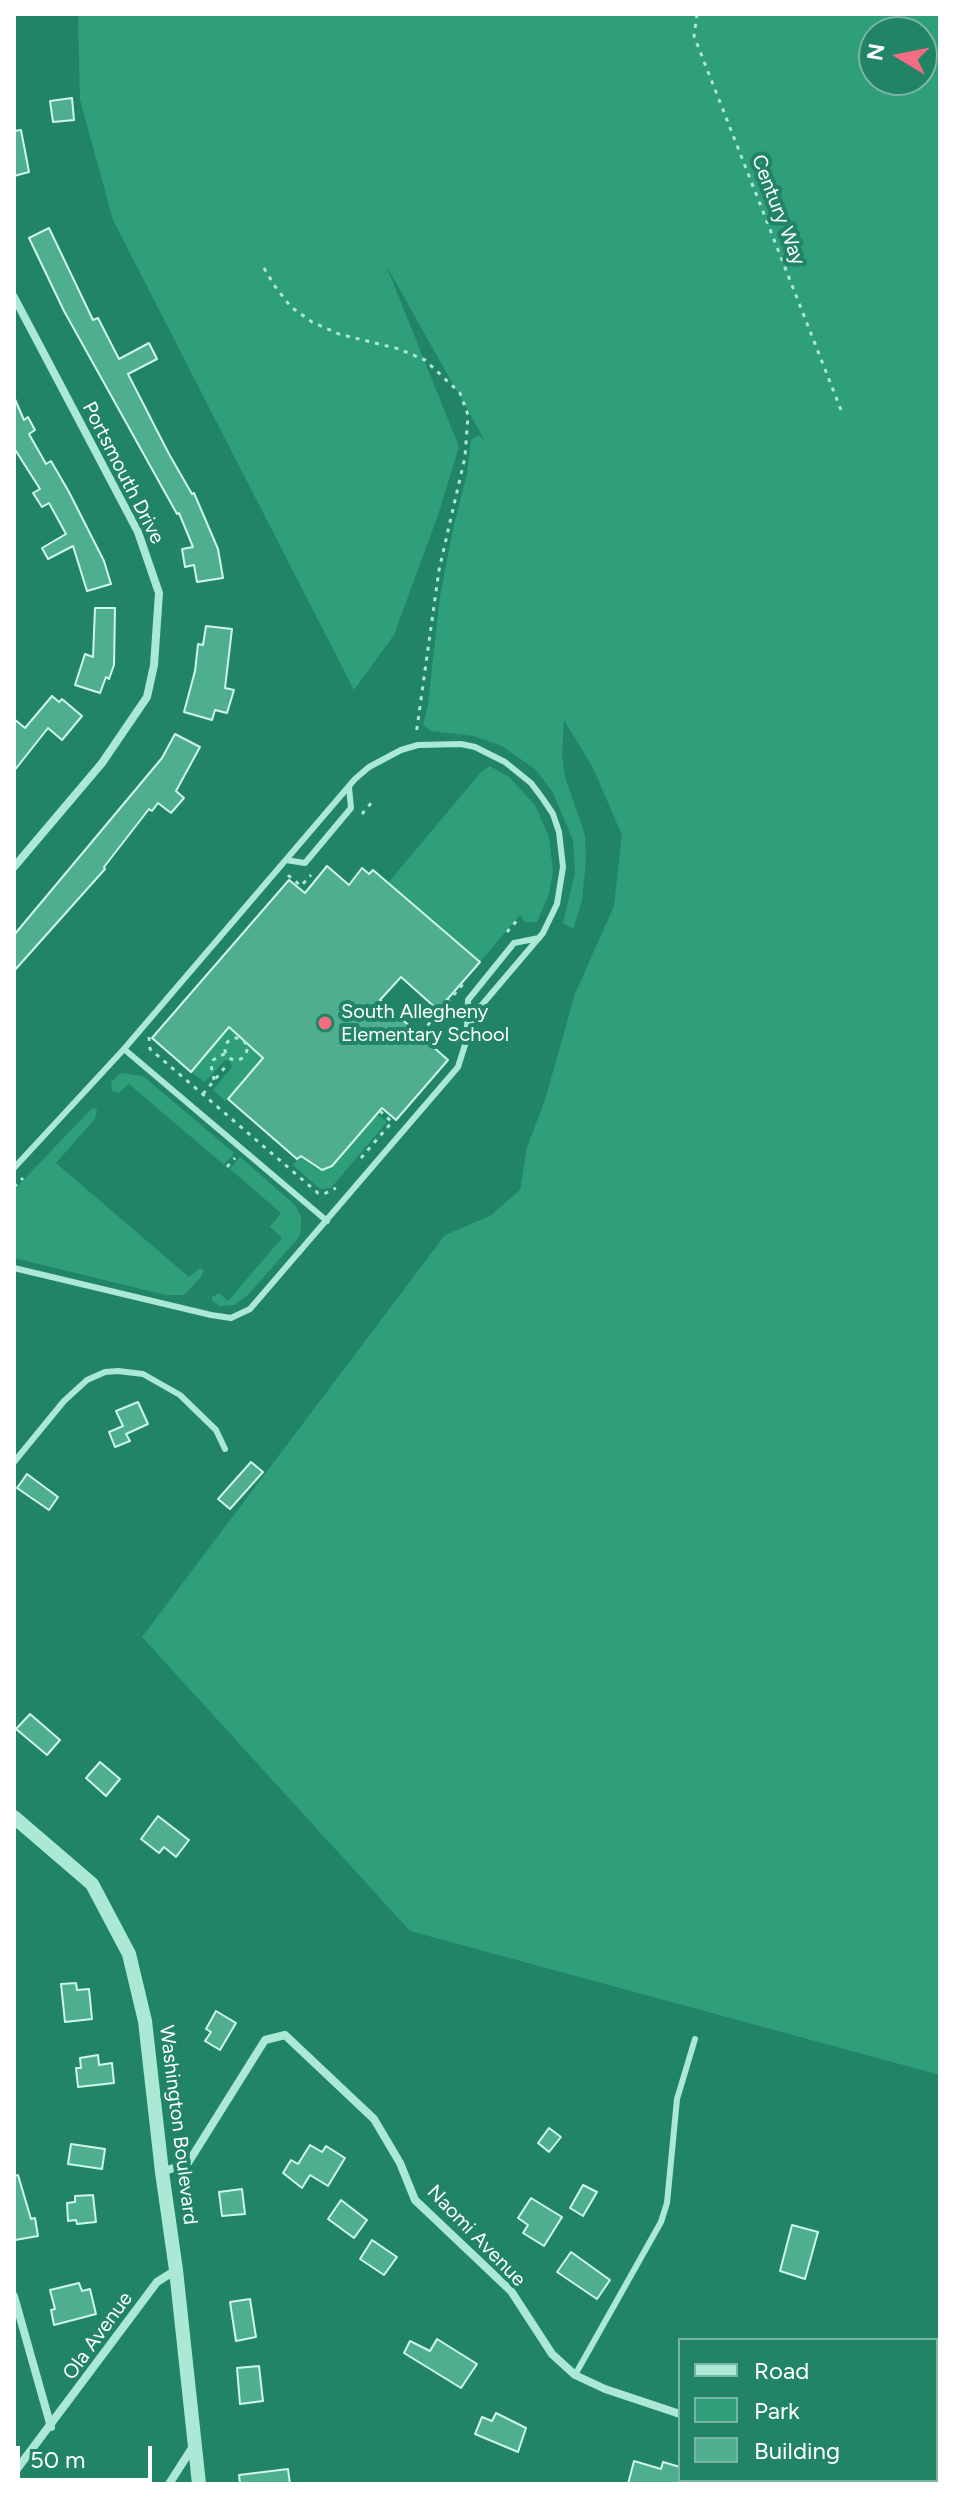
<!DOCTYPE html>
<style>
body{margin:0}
#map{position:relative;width:954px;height:2498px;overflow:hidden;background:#228466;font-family:Figtree,sans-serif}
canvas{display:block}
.frame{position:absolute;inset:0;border:16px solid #fff;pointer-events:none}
.legend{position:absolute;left:678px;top:2338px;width:260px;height:144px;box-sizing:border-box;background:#228466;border:2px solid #7ab5a3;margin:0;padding:10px 14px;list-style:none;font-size:24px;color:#fff}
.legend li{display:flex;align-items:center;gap:16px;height:40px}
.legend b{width:40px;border:2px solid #7ab5a3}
.north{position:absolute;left:858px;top:16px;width:80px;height:80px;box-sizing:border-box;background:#228466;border:2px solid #7ab5a3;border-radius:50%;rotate:280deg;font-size:22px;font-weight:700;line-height:32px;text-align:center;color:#fff}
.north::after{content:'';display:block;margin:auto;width:28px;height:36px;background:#f46d82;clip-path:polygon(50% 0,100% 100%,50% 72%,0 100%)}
.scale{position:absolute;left:16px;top:2446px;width:136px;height:36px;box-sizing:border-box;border:4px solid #fff;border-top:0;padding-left:10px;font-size:24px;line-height:28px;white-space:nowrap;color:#fff;-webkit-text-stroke:6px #228466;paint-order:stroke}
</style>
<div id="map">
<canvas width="954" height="2498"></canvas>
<div class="frame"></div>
<ul class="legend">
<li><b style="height:10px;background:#abe8d5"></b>Road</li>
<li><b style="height:22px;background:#2f9e7b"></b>Park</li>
<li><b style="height:22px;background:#4fae90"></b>Building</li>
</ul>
<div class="north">N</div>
<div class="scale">50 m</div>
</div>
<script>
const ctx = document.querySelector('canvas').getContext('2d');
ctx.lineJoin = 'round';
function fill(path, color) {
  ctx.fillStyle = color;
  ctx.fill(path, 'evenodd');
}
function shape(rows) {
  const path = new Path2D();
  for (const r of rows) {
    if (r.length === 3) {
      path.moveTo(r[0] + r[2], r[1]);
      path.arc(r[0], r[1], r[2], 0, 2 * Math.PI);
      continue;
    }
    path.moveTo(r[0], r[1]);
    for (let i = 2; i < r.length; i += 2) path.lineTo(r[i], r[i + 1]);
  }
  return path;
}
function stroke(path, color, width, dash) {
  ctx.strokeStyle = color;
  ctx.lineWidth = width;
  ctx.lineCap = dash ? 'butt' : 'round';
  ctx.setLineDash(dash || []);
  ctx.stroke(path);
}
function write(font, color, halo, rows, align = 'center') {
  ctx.font = font + ' Figtree,sans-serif';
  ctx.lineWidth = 8;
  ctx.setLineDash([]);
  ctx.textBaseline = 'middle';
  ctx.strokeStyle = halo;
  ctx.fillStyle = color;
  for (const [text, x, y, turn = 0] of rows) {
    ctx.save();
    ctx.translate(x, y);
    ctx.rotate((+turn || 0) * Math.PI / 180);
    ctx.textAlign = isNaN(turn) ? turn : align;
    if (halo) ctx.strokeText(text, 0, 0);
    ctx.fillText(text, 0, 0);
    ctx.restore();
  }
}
const green = shape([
 [78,14,940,14,940,2075,410,1931,142,1637,445,1235,490,1216,520,1190,527,1147,545,1100,575,994,614,906,622,835,593,768,564,720,562,755,565,777,585,835,586,860,582,901,573,929,563,923,575,872,573,840,552,791,535,769,502,746,474,736,431,731,423,725,428,705,440,596,453,529,467,473,471,440,479,435,485,441,386,265,459,447,438,515,394,635,354,690,113,220,80,100],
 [922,32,922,80,874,80,874,32],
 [490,766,509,777,535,805,549,837,553,871,549,894,537,922,525,922,520,915,480,962,388,883,481,772],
 [237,1018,263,1058,225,1101,213,1090,232,1067,229,1060,224,1061,205,1082,191,1072],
 [121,1073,143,1076,234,1153,224,1165,129,1084,119,1093,112,1091,111,1082],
 [92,1108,97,1109,95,1119,56,1163,189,1277,200,1268,204,1270,201,1277,184,1295,166,1295,14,1258,14,1190],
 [377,1114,387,1122,331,1188,320,1189,293,1165,301,1156,317,1169,332,1166],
 [240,1157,295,1205,301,1217,301,1229,299,1237,248,1295,234,1305,220,1306,212,1301,212,1297,219,1293,228,1301,282,1238,270,1227,281,1213,230,1169]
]);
const building = shape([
 [72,98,74,120,53,122,50,101,72,98],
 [21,130,29,172,14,176,14,131,21,130],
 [49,228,93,320,98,318,119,359,149,343,157,359,128,374,169,454,192,494,194,493,218,549,223,578,197,582,194,565,185,567,182,549,193,547,179,513,177,514,64,311,29,238,49,228],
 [14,397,24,420,28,417,35,430,29,434,46,464,51,461,69,492,104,561,111,584,87,591,73,546,48,559,42,548,66,534,49,503,42,507,33,493,40,489,14,448,14,397],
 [95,608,115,608,114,665,109,679,106,677,100,693,75,685,85,654,93,657,95,608],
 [206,626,232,629,225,688,234,690,227,713,215,710,212,720,184,712,195,671,198,644,203,645,206,626],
 [52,696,59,702,62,699,82,716,62,740,48,728,14,771,14,719,25,728,52,696],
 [175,734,200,747,176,791,184,798,171,813,158,803,152,811,149,809,104,867,105,869,14,971,14,935,162,758,175,734],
 [327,866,349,885,362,868,369,874,373,870,480,962,438,1010,401,977,380,1000,448,1060,396,1120,382,1108,332,1166,322,1170,301,1156,297,1159,228,1099,263,1058,229,1027,191,1072,152,1038,289,880,305,893,327,866],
 [138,1402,148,1424,126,1434,130,1441,115,1447,109,1432,123,1426,116,1411,138,1402],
 [251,1462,263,1472,230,1509,218,1499,251,1462],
 [27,1474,58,1497,49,1510,17,1488,27,1474],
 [30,1714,60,1740,47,1755,16,1729,30,1714],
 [100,1762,120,1779,106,1796,86,1778,100,1762],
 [158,1816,189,1840,176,1857,164,1847,159,1853,141,1839,158,1816],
 [76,1983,77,1990,89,1989,92,2019,65,2022,61,1984,76,1983],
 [216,2011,236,2023,220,2050,205,2041,211,2032,206,2029,216,2011],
 [98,2055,99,2065,112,2063,114,2083,78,2087,76,2068,81,2068,80,2058,98,2055],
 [549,2128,561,2137,549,2152,538,2143,549,2128],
 [71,2144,105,2149,102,2169,68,2164,71,2144],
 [310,2145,322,2152,326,2146,345,2158,328,2186,310,2175,302,2188,283,2173,291,2160,298,2164,310,2145],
 [18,2175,31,2219,35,2218,38,2236,15,2240,14,2176,18,2175],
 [583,2185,597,2192,583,2216,570,2208,583,2185],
 [242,2189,245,2214,222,2216,219,2192,242,2189],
 [93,2195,96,2222,77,2224,76,2220,68,2221,67,2203,75,2202,75,2196,93,2195],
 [531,2198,562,2217,544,2246,523,2233,528,2225,518,2218,531,2198],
 [341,2200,367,2220,354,2238,328,2219,341,2200],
 [792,2225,818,2232,805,2279,780,2271,792,2225],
 [372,2240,397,2257,384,2275,360,2259,372,2240],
 [571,2252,610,2280,597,2299,557,2272,571,2252],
 [79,2283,82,2291,90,2289,96,2314,54,2325,51,2310,55,2309,50,2290,79,2283],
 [250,2299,256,2337,236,2341,230,2302,250,2299],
 [437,2339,477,2364,461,2388,404,2353,410,2341,430,2351,437,2339],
 [259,2366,263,2401,240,2404,237,2368,259,2366],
 [496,2413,526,2428,518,2452,475,2434,482,2417,492,2421,496,2413],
 [634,2461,661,2469,663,2462,680,2467,680,2480,700,2480,699,2484,628,2484,634,2461],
 [288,2469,290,2484,240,2484,239,2475,288,2469]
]);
const path = shape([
 [697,14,694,36,843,415],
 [264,268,274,285,291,307,312,322,339,334,399,349,425,360,460,393,468,415,465,457,439,570,416,735],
 [362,814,372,802],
 [288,877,289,876,301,886,311,875],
 [507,932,520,917],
 [421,1033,463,984],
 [149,1037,150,1049,318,1193,324,1194,336,1188],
 [236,1049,11],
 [214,1080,211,1065,213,1060,226,1053],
 [203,1094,226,1066],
 [361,1158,392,1122,380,1111],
 [227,1167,235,1158],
 [14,1187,23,1178]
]);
const service = shape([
 [286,860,305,863,351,808,349,787],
 [467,1029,468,1000,514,943,539,938],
 [124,1049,327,1221],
 [14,1168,124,1049,355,779,369,767,401,750,418,745,461,744,475,747,505,762,531,783,543,799,553,814,559,832,563,867,557,904,543,933,475,1013,458,1067,250,1309,231,1318,211,1315,14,1268],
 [14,1462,64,1401,87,1380,105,1372,118,1371,143,1374,180,1395,216,1430,225,1449],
 [575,2375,661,2222,667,2203,677,2099,695,2039]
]);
const minor = shape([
 [14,297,138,532,159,593,154,665,147,697,102,763,14,867],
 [162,2172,188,2163,265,2040,285,2035,374,2119,400,2163,415,2200,511,2291,552,2354,575,2375,605,2389,680,2414],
 [14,2296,51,2427],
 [14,2473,157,2282,176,2270],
 [871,2480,882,2484],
 [169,2484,194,2445]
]);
const tertiary = shape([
 [14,1817,92,1884,129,1954,145,2021,162,2172,176,2270,199,2484]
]);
const markers = [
 [325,1023,8,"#f46d82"]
];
const streetNames = [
 ["Century Way",778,210,69],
 ["Portsmouth Drive",123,473,63],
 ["Washington Boulevard",178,2125,83],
 ["Naomi Avenue",476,2236,46],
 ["Ola Avenue",98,2336,-54]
];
const poiNames = [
 ["South Allegheny",341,1012],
 ["Elementary School",341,1035]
];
fill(green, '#2f9e7b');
fill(building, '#4fae90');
stroke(building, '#cef6ea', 2);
stroke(path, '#abe8d5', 3, [4, 6]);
stroke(service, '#abe8d5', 6);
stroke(minor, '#abe8d5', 8);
stroke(tertiary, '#abe8d5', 14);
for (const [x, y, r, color] of markers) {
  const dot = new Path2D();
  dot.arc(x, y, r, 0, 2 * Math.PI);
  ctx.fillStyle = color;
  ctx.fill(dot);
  stroke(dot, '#228466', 3);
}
write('20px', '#fff', '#228466', streetNames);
write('20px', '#fff', '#228466', poiNames, 'left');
</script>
